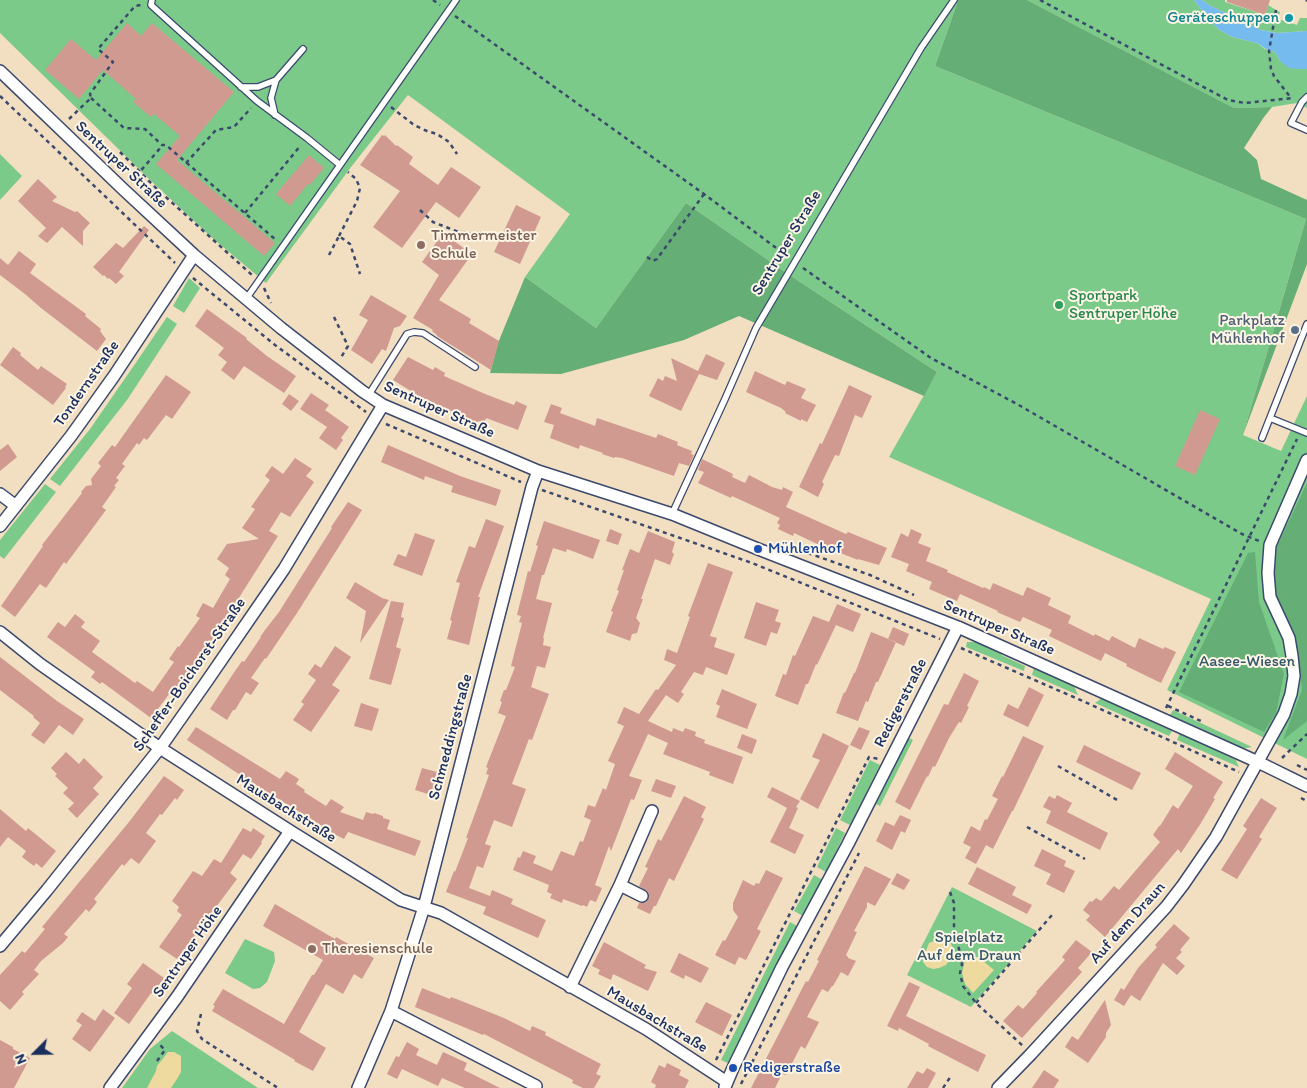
<!DOCTYPE html>
<meta charset="utf-8">
<style>
body{margin:0}
#map{position:relative;width:1307px;height:1088px;overflow:hidden;background:#f2dec0;font-family:Itim,sans-serif}
canvas{display:block}
.north{position:absolute;left:10px;top:1028px;width:50px;height:50px;-webkit-text-stroke:4px #fcf5e5;paint-order:stroke;rotate:247deg;font-size:14px;font-weight:700;line-height:20px;text-align:center;color:#1b2f5e}
.north::after{content:'';display:block;margin:auto;width:18px;height:22px;background:#1b2f5e;clip-path:polygon(50% 0,100% 100%,50% 72%,0 100%)}
</style>
<div id="map">
<canvas width="1307" height="1088"></canvas>
<div class="north">N</div>
</div>
<script>
const ctx = document.querySelector('canvas').getContext('2d');
ctx.lineJoin = 'round';
function fill(path, color) {
  ctx.fillStyle = color;
  ctx.fill(path, 'evenodd');
}
function shape(rows) {
  const path = new Path2D();
  for (const r of rows) {
    path.moveTo(r[0], r[1]);
    for (let i = 2; i < r.length; i += 2) path.lineTo(r[i], r[i + 1]);
  }
  return path;
}
function stroke(path, color, width, dash) {
  ctx.strokeStyle = color;
  ctx.lineWidth = width;
  ctx.lineCap = dash ? 'butt' : 'round';
  ctx.setLineDash(dash || []);
  ctx.stroke(path);
}
function write(font, color, halo, rows, align = 'center') {
  ctx.font = font + ' Itim,sans-serif';
  ctx.lineWidth = 4;
  ctx.setLineDash([]);
  ctx.textBaseline = 'middle';
  ctx.strokeStyle = halo;
  ctx.fillStyle = color;
  for (const [text, x, y, turn = 0] of rows) {
    ctx.save();
    ctx.translate(x, y);
    ctx.rotate((+turn || 0) * Math.PI / 180);
    ctx.textAlign = isNaN(turn) ? turn : align;
    if (halo) ctx.strokeText(text, 0, 0);
    ctx.fillText(text, 0, 0);
    ctx.restore();
  }
}
const green = shape([
 [0,0,957,0,958,1,935,66,1306,219,1243,435,1281,451,1307,396,1307,759,1167,690,1211,599,889,457,937,372,788,274,686,203,596,328,525,277,570,214,408,95,351,167,266,283,210,236,148,178,0,33],
 [1027,0,1194,0,1206,16,1218,29,1232,37,1257,43,1265,49,1275,52,1280,61,1300,69,1307,69,1307,108,1297,103,1272,107,1234,108],
 [1202,0,1225,0,1225,2,1265,15,1268,5,1276,10,1280,12,1278,19,1297,25,1300,18,1307,18,1307,31,1277,33,1261,30,1209,5],
 [0,154,22,176,0,200],
 [189,278,200,288,184,313,173,306],
 [167,317,177,324,127,400,60,486,50,479,90,429,135,364],
 [45,484,56,492,4,559,0,556,0,540],
 [967,642,977,642,1002,652,1001,655,1025,666,1024,671,966,647],
 [1034,668,1074,686,1078,695,1032,675],
 [1102,698,1172,731,1169,736,1095,703],
 [1173,710,1252,747,1240,749,1216,740,1217,736,1170,715],
 [1180,733,1236,760,1239,767,1177,740],
 [909,738,913,740,880,806,876,804],
 [870,760,880,765,850,825,840,820],
 [836,828,845,833,826,872,817,867],
 [814,875,823,880,803,916,794,911],
 [952,887,1037,931,971,1007,907,975],
 [790,922,799,927,730,1064,721,1060],
 [245,939,274,952,275,961,267,982,260,988,253,989,225,973],
 [172,1031,258,1088,122,1088,150,1049]
]);
const forest = shape([
 [957,0,1027,0,1234,108,1272,107,1264,117,1244,148,1257,160,1261,179,1307,200,1307,264,1243,435,1306,219,935,66,958,1],
 [686,203,788,274,937,372,924,396,739,316,684,340,561,374,490,373,498,343,525,277,596,328],
 [1307,483,1307,721,1283,740,1302,690,1295,635,1273,595,1277,546],
 [1255,552,1259,602,1284,674,1276,713,1264,732,1179,692,1248,553]
]);
const sand = shape([
 [939,939,951,944,953,948,950,959,946,965,939,968,933,969,927,967,923,962,923,959,929,943],
 [978,957,994,970,973,993,965,984,962,973,965,960],
 [168,1052,174,1052,181,1056,181,1072,177,1079,171,1088,147,1088,156,1071,157,1066]
]);
const water = shape([
 [1194,0,1202,0,1209,5,1261,30,1277,33,1307,31,1307,69,1300,69,1289,68,1280,61,1275,52,1266,49,1257,43,1232,37,1218,29,1206,16]
]);
const building = shape([
 [1227,0,1270,0,1265,15,1227,2],
 [127,23,141,36,152,23,234,92,177,160,275,243,264,256,156,164,180,136,154,114,151,117,133,102,136,99,103,70,79,99,45,70,71,39,96,60],
 [382,135,384,136,385,135,396,146,397,145,413,157,409,164,438,185,451,167,481,187,459,218,436,202,402,248,373,227,400,191,360,165],
 [309,155,324,168,310,185,308,184,290,206,276,194],
 [38,179,57,197,52,201,75,212,77,211,90,223,83,231,83,246,62,227,47,243,38,236,46,228,18,201],
 [516,205,541,217,520,264,494,252],
 [144,226,149,230,119,272,124,276,116,284,109,278,108,279,104,275,103,276,93,267,116,243,123,248],
 [443,233,472,254,439,300,471,319,469,323,499,341,491,370,437,336,437,335,432,331,433,330,413,318,439,275,422,262],
 [19,251,36,264,30,273,86,314,85,316,101,329,100,331,106,339,97,351,41,308,25,294,0,275,0,258,8,265],
 [371,295,407,316,400,326,394,328,386,351,382,349,372,364,351,350,368,320,359,315],
 [207,309,247,338,246,339,267,356,296,376,284,393,244,366,234,380,221,370,227,362,218,355,224,348,195,326],
 [13,347,21,353,20,355,38,370,41,366,67,384,65,387,66,388,53,405,0,365],
 [706,354,725,363,717,380,699,374,681,411,649,396,658,378,663,381,665,376,677,381,671,358,698,371],
 [408,357,433,370,435,367,445,373,444,376,485,394,514,405,516,401,527,406,518,430,486,418,484,423,478,421,477,423,419,396,393,380],
 [755,371,785,385,787,381,806,389,801,398,816,405,807,422,801,419,801,421,785,413,786,412,781,408,746,392],
 [166,375,191,392,172,419,166,415,147,440,144,438,139,445,137,443,122,464,125,466,116,478,119,480,114,486,116,487,102,507,106,510,66,564,64,562,46,588,40,584,15,617,1,606,43,546,42,545,82,493,81,492,86,486,92,485,91,479,101,466,98,463,112,445,115,447],
 [849,385,872,396,862,418,855,415,839,456,835,455,822,482,824,484,818,497,799,487,820,443,822,444],
 [311,393,329,405,325,410,349,427,341,438,343,440,336,450,319,438,327,427,300,409],
 [289,394,299,401,291,411,282,404],
 [551,404,562,408,560,413,595,426,597,418,656,438,658,434,678,442,677,445,692,451,691,454,694,455,689,466,679,463,674,476,622,458,615,457,614,458,602,454,603,453,580,445,579,449,550,438,554,425,544,422],
 [1200,410,1220,419,1195,475,1175,466],
 [8,444,17,457,0,471,0,450],
 [388,445,460,476,501,490,496,506,451,492,453,486,425,476,424,480,381,462],
 [295,458,312,469,306,476,314,482,290,517,281,512,269,531,278,536,211,642,213,643,178,692,173,689,151,718,102,682,100,684,91,677,95,672,47,637,58,622,65,627,75,614,85,622,81,627,100,641,92,652,135,683,137,681,153,692,174,662,169,659,178,646,179,647,200,618,196,616,203,603,213,608,230,579,225,575,229,568,217,559,227,544,259,539,242,528,255,509,251,507,270,480,265,476,272,466,283,474],
 [702,459,733,474,732,477,745,483,749,475,772,487,782,490,783,487,793,492,786,507,846,534,848,532,887,548,879,565,858,559,858,560,830,549,830,550,794,533,793,536,778,529,780,525,777,523,780,518,732,496,731,498,698,483,704,472,698,470],
 [348,502,362,510,297,613,266,659,265,658,251,678,259,683,251,695,246,692,235,710,233,710,227,720,210,709,233,674,242,661,244,662,261,637,260,637,265,630,279,612,332,528,331,527],
 [486,519,504,526,478,597,480,597,469,645,447,639,452,621,450,620,460,583,456,582,469,546,475,548],
 [544,521,600,540,593,559,567,549,566,552,553,548,544,575,542,575,536,599,552,603,543,638,544,638,543,645,551,647,545,668,537,666,531,687,549,694,532,740,529,739,512,784,526,789,512,827,494,820,485,844,491,846,483,868,477,866,469,888,490,896,492,890,513,899,511,904,546,920,538,938,483,914,486,907,446,892,454,871,455,872,468,838,466,838,489,775,486,774,488,768,486,767,506,716,498,713,502,702,500,701,504,690,506,690,515,667,511,666,522,623,519,622,521,616,517,615,528,571,530,572,538,546,536,545],
 [610,529,622,534,618,545,606,541],
 [911,529,922,534,918,543,931,548,926,561,948,570,947,572,983,588,984,587,990,590,993,583,1023,596,1027,587,1051,598,1048,605,1071,616,1068,623,1094,636,1095,634,1109,641,1112,636,1135,648,1139,638,1163,649,1165,647,1176,652,1161,683,1126,666,1127,664,1105,653,1101,661,1049,636,1052,630,1023,617,1020,622,997,612,998,611,960,594,957,601,929,589,932,582,906,571,909,564,891,557,901,533,908,537],
 [648,531,675,542,672,552,674,554,670,565,655,559,641,599,643,599,636,618,640,623,637,633,632,634,630,641,606,632,613,612,611,611,619,591,617,590,624,570,622,570,630,549,639,553],
 [415,533,435,540,422,576,393,565,398,554,406,557],
 [708,563,733,572,710,636,717,638,714,647,735,654,727,675,706,667,703,675,694,672,681,692,684,694,678,703,666,695,648,721,672,732,673,728,683,732,685,728,696,732,695,736,705,740,704,743,743,757,733,784,709,775,710,772,663,754,668,743,648,734,629,776,642,780,634,800,631,799,611,851,609,846,595,885,602,888,596,902,590,900,587,907,583,905,582,906,563,899,562,903,550,898,552,894,547,892,549,885,513,870,518,857,520,858,523,851,536,856,533,863,552,871,561,851,574,856,580,841,583,842,591,820,584,817,588,805,595,807,603,788,606,790,615,764,608,761,624,726,617,723,624,707,639,714,656,689,662,692,658,690,676,665,664,660,667,649,677,653,690,617,688,616],
 [355,582,382,598,389,600,360,643,366,611,346,598],
 [391,601,404,603,401,617,404,618,396,647,401,649,391,685,369,679],
 [756,602,779,610,775,621,781,623,777,634,771,632,766,646,744,638],
 [837,604,861,614,853,632,836,625,817,665,816,664,808,684,806,684,798,705,775,696,783,674,786,675,793,655,795,656,813,616,829,622],
 [893,627,909,634,904,646,888,639],
 [871,632,896,642,878,682,876,682,868,702,866,701,858,721,836,713,844,692,845,693,854,673,855,673],
 [335,646,351,657,332,685,340,690,311,732,293,720,304,704,301,702,316,680,308,674,315,664,321,668],
 [0,657,57,701,84,719,73,735,59,725,44,744,31,735,40,723,33,717,34,716,0,690],
 [964,673,979,681,967,706,969,707,961,723,959,722,949,738,935,767,933,766,928,777,927,776,910,810,895,802,944,704,948,705],
 [1029,687,1044,695,1028,727,1003,715,1008,704,1018,709],
 [722,689,757,704,747,729,716,717,720,706,716,704],
 [361,703,379,709,372,731,354,726],
 [196,727,280,779,286,771,299,779,296,784,305,790,304,792,326,806,331,799,344,807,340,812,363,820,366,812,373,814,374,813,383,816,383,818,390,820,387,829,421,841,415,856,348,832,344,839,336,835,336,836,316,822,251,782,187,740],
 [859,727,870,731,861,750,850,745],
 [823,733,849,746,818,809,800,799,820,760,812,757],
 [742,734,757,740,752,754,737,748],
 [1023,736,1044,746,1013,811,1012,811,993,849,986,845,976,864,965,858,971,847,963,843,971,826,980,831,985,819,987,820,998,799,992,796,1002,776,1003,777],
 [1084,745,1141,773,1132,790,1076,762],
 [66,752,79,764,84,758,103,777,93,788,99,794,77,818,68,809,74,803,63,793,68,788,55,776,57,774,51,768],
 [1175,752,1223,782,1213,798,1215,799,1201,823,1181,853,1178,849,1105,937,1086,920,1090,916,1083,910,1090,901,1092,902,1096,898,1101,901,1114,886,1119,890,1160,842,1153,835,1159,826,1160,826,1173,805,1178,809,1193,786,1165,769],
 [422,768,437,772,431,795,415,790],
 [164,776,184,790,177,800,175,798,162,815,160,814,146,833,156,841,139,864,131,858,124,866,122,864,94,899,97,902,89,912,86,909,64,934,68,937,63,943,41,961,34,970,39,974,22,992,24,994,10,1010,0,1001,0,975,22,951,25,953,45,929,42,927,129,822],
 [656,779,676,786,671,798,651,791],
 [772,787,800,801,796,807,798,808,789,828,804,835,795,854,770,842,787,808,767,797],
 [1057,795,1072,803,1067,812,1108,833,1100,850,1046,823,1051,811,1043,807,1049,796,1055,799],
 [684,796,706,807,701,817,704,819,674,881,669,878,656,906,654,906,650,914,637,908,639,903,643,903,646,902,649,896,648,892,639,886,648,868,645,867,658,839,661,841],
 [1261,798,1277,808,1259,837,1262,839,1237,879,1221,870,1247,829,1243,826],
 [0,809,26,831,28,828,56,851,42,868,36,863,34,866,22,857,26,851,8,837,0,847],
 [900,815,911,820,905,833,901,831,892,850,876,841,885,822,894,826],
 [243,828,251,832,253,828,265,836,261,842,262,843,251,859,243,854,230,873,237,879,177,959,159,947,182,915,177,911,179,907,172,901,193,871,202,876,214,859,221,863],
 [1042,849,1066,861,1064,866,1075,871,1064,893,1046,884,1051,874,1034,866],
 [865,866,891,879,875,906,867,902,867,907,854,931,857,932,846,955,848,957,848,958,856,961,848,976,841,972,833,986,832,986,828,992,822,989,807,1017,819,1022,805,1049,801,1046,786,1075,782,1074,775,1088,751,1088,806,981,808,982,819,961,817,960],
 [977,867,1016,887,1012,895,1032,905,1027,914,968,884],
 [766,870,783,878,757,929,761,931,746,960,739,957,735,965,715,955,723,940,725,941,738,917,733,910,733,903,743,880,754,886,756,883,759,884],
 [897,873,910,880,904,890,891,884],
 [275,904,335,939,336,937,374,958,362,979,354,974,343,994,326,984,299,1032,326,1048,313,1071,294,1061,295,1060,212,1011,215,1006,213,1005,223,989,284,1024,312,975,314,975,323,960,263,926],
 [1174,924,1190,938,1180,950,1182,952,1176,958,1185,966,1177,975,1163,963,1140,1001,1131,995,1124,1006,1114,1000,1121,988,1124,990,1138,968,1157,947,1155,945],
 [1076,940,1092,952,1078,968,1082,972,1022,1038,1003,1021,1018,1005,1023,1009,1037,993,1036,992,1065,960,1062,957],
 [604,942,646,965,644,968,657,972,648,991,613,974,611,980,598,974,600,970,592,966],
 [679,953,709,968,701,983,685,975,684,979,670,972],
 [143,963,164,978,152,994,151,993,129,1024,114,1013,132,988,127,984],
 [909,982,920,987,906,1016,986,1055,978,1072,928,1046,929,1044,899,1028,898,1031,887,1026],
 [422,988,450,999,451,997,459,1000,504,1018,530,1031,532,1026,546,1032,545,1035,601,1064,596,1074,601,1076,594,1088,583,1088,572,1083,573,1080,484,1034,483,1035,415,1007],
 [1105,1000,1111,1025,1106,1033,1106,1037,1088,1063,1065,1047,1072,1036,1078,1040],
 [706,1002,732,1015,722,1036,695,1022],
 [103,1009,115,1018,90,1052,72,1039,82,1025,76,1021,82,1012,95,1021],
 [0,1040,13,1047,13,1049,30,1058,14,1088,0,1088],
 [407,1042,419,1049,416,1055,437,1065,443,1052,467,1063,464,1070,500,1088,465,1088,442,1078,438,1086,402,1069,397,1079,387,1074,396,1056,399,1057],
 [667,1063,681,1070,679,1075,689,1080,685,1088,655,1088,656,1085,651,1082,659,1065,665,1068],
 [927,1068,936,1073,928,1088,907,1088,917,1071,923,1074],
 [1044,1070,1059,1080,1054,1088,1032,1088]
]);
const path = shape([
 [433,0,440,5],
 [1040,0,1228,100,1245,103,1293,98],
 [1306,0,1307,1],
 [1276,10,1269,51,1271,69,1274,76,1291,98],
 [455,16,704,194,787,256],
 [0,96,175,263],
 [91,98,124,128,145,129,162,145,166,145,276,240],
 [391,107,414,125,427,131,437,134,449,142,457,154],
 [69,119,91,98,90,94,113,62,98,49,135,6,141,5],
 [120,152,157,189,252,275],
 [186,163,216,130,234,127,251,108],
 [131,182,162,146],
 [420,210,433,222,456,231,471,234,483,232,500,239],
 [245,213,301,145],
 [339,236,357,201,360,188,356,179,348,172],
 [329,255,339,236,350,244,360,274],
 [647,257,653,261,657,259,704,194],
 [803,268,931,358,1017,404,1242,534,1259,541],
 [193,278,275,345,366,412],
 [264,288,271,303],
 [334,317,348,346,340,359],
 [386,424,521,482],
 [542,490,752,563,940,639],
 [808,553,870,575,914,595],
 [961,648,1085,702,1239,772],
 [1168,706,1203,722],
 [1166,708,1297,439],
 [1282,758,1307,734],
 [1297,765,1307,770],
 [1058,766,1119,801],
 [1301,798,1307,801],
 [1027,827,1085,859],
 [950,892,954,903,954,928,957,942,961,956,962,965,960,973,963,986,976,1003,1023,1046],
 [976,1003,1052,915],
 [201,1014,197,1031,202,1039,278,1088],
 [716,1060,869,757,879,759],
 [157,1061,165,1050,158,1043],
 [741,1084,859,853],
 [943,1088,951,1076]
]);
const lane = shape([
 [152,0,151,5,257,101,307,138,340,165],
 [241,87,258,87,276,80],
 [1307,97,1302,102,1291,123,1307,130],
 [275,115,271,98,276,80,303,49],
 [246,299,456,0],
 [368,396,407,334,414,332,423,333,475,367],
 [1270,418,1307,433],
 [1262,438,1307,324],
 [672,514,725,399,756,328,921,48,954,0]
]);
const street = shape([
 [0,71,124,190,194,255,281,328,362,391,383,405,538,471,672,514,758,549,958,627,1258,762,1307,786],
 [0,494,16,506],
 [0,526,71,436,114,376,194,255],
 [0,632,40,664,160,748,290,831,401,900,441,913,646,1029,727,1082],
 [620,885,642,896],
 [0,946,47,890,160,748,207,681,284,569,383,405],
 [570,987,620,885,652,811],
 [391,1011,536,1086],
 [725,1087,733,1068,782,967,848,844,958,627],
 [110,1088,177,997,290,831],
 [358,1088,391,1011,424,907,532,487,538,471],
 [998,1088,1031,1054,1166,907,1183,885,1216,837,1284,714,1291,694,1294,676,1292,656,1289,638,1270,597,1268,573,1270,545,1307,460]
]);
const markers = [
 [1289,18,5,"#0f9aa8"],
 [421,245,5,"#8d6e63"],
 [1059,305,5,"#2e9e5b"],
 [1295,330,5,"#5c6f8a"],
 [758,549,5,"#1a4fb4"],
 [312,949,5,"#8d6e63"],
 [733,1068,5,"#1a4fb4"]
];
const cultureNames = [
 ["Geräteschuppen",1279,18]
];
const streetNames = [
 ["Sentruper Straße",121,165,43],
 ["Sentruper Straße",787,243,-59],
 ["Tondernstraße",87,384,-55],
 ["Sentruper Straße",439,410,24],
 ["Sentruper Straße",999,628,23],
 ["Scheffer-Boichorst-Straße",190,675,-55],
 ["Redigerstraße",901,703,-63],
 ["Schmeddingstraße",451,737,-75],
 ["Mausbachstraße",286,809,32],
 ["Auf dem Draun",1128,923,-48],
 ["Sentruper Höhe",188,952,-55],
 ["Mausbachstraße",657,1020,31]
];
const educationNames = [
 ["Timmermeister",431,236],
 ["Schule",431,254],
 ["Theresienschule",322,949]
];
const leisureNames = [
 ["Sportpark",1069,296],
 ["Sentruper Höhe",1069,314]
];
const serviceNames = [
 ["Parkplatz",1285,321],
 ["Mühlenhof",1285,339]
];
const transitNames = [
 ["Mühlenhof",768,549],
 ["Redigerstraße",743,1068]
];
const parkNames = [
 ["Aasee-Wiesen",1247,662],
 ["Spielplatz",969,938],
 ["Auf dem Draun",969,956]
];
fill(green, '#7cca8a');
fill(forest, '#65ae76');
fill(sand, '#eeda9e');
fill(water, '#76bbed');
fill(building, '#d09a91');
stroke(lane, '#3b496d', 8);
stroke(street, '#3b496d', 14);
stroke(path, '#3b496d', 2.5, [4, 4]);
stroke(lane, '#fff', 5.5);
stroke(street, '#fff', 11);
for (const [x, y, r, color] of markers) {
  const dot = new Path2D();
  dot.arc(x, y, r, 0, 2 * Math.PI);
  ctx.fillStyle = color;
  ctx.fill(dot);
  stroke(dot, '#fcf5e5', 2);
}
write('16px', '#0d838f', '#fcf5e5', cultureNames, 'right');
write('16px', '#1b2f5e', '#fcf5e5', streetNames);
write('16px', '#785e54', '#fcf5e5', educationNames, 'left');
write('16px', '#27864d', '#fcf5e5', leisureNames, 'left');
write('16px', '#4e5e75', '#fcf5e5', serviceNames, 'right');
write('16px', '#164399', '#fcf5e5', transitNames, 'left');
write('16px', '#335669', '#fcf5e5', parkNames);
</script>
